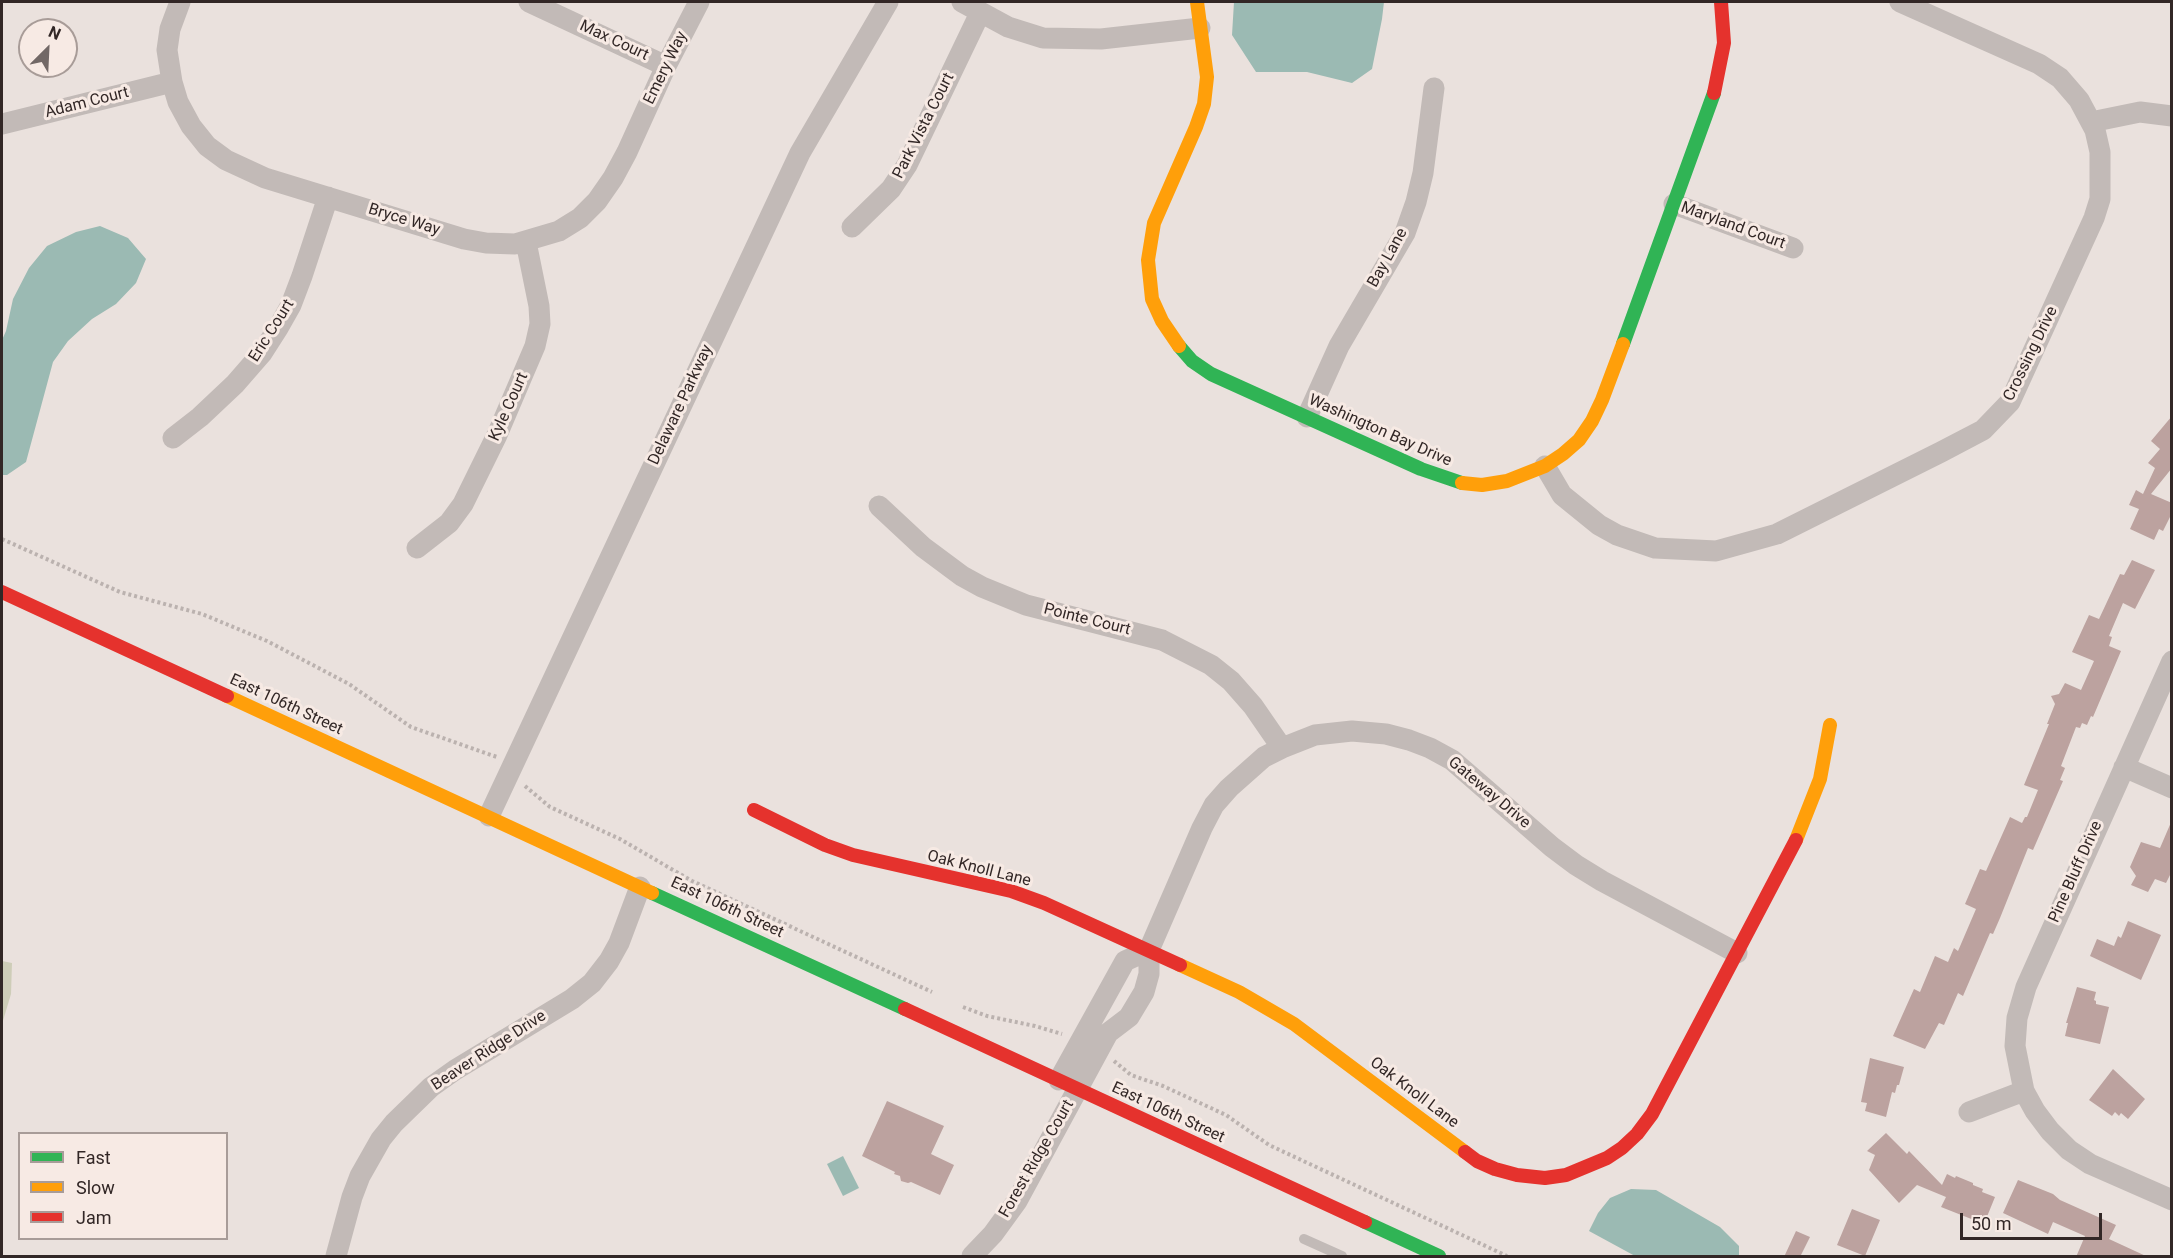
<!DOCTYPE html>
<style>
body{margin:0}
#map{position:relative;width:2173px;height:1258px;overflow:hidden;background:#eae1dd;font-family:Roboto,sans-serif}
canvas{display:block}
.frame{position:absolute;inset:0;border:3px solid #322726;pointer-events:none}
.legend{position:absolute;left:18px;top:1132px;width:210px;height:108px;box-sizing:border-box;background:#f7eae4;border:2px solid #a89c98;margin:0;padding:8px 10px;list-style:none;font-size:18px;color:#322726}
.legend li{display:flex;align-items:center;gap:12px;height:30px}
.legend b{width:30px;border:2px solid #a89c98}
.north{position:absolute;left:18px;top:18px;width:60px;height:60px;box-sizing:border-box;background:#f7eae4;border:2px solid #a89c98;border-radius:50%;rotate:24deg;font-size:16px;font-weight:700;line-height:24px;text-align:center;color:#322726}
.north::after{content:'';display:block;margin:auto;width:21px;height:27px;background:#726866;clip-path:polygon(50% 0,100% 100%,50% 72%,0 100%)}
.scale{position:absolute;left:1960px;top:1213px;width:142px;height:27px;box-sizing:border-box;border:3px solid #322726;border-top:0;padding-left:8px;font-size:18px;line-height:21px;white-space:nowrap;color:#322726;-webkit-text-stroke:4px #f7eae4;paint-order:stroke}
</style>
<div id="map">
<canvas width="2173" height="1258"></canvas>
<div class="frame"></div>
<ul class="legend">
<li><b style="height:8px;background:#30b455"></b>Fast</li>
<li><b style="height:8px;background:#ff9f0a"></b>Slow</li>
<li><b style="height:8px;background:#e5322d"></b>Jam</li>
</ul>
<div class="north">N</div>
<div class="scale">50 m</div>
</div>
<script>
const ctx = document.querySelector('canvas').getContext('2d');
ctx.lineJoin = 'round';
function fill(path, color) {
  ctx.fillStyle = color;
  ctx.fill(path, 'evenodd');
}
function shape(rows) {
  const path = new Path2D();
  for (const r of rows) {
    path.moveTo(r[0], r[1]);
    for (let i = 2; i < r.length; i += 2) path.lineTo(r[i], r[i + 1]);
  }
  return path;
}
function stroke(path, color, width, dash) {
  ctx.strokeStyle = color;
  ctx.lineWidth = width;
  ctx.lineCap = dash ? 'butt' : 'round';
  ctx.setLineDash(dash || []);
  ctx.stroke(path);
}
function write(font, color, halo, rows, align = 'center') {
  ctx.font = font + ' Roboto,sans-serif';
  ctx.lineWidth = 6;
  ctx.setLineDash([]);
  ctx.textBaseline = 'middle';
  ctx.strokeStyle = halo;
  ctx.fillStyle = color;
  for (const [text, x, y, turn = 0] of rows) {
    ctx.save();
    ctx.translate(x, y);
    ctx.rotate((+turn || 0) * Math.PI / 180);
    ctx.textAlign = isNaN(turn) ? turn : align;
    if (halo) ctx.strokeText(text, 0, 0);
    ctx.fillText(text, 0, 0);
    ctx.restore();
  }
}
const green = shape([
 [2,961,12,963,11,994,2,1024]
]);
const water = shape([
 [1234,2,1384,2,1382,19,1372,69,1352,83,1307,72,1256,72,1232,35],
 [100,226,128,238,146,259,136,283,116,304,92,319,68,341,53,362,26,462,7,475,2,475,2,340,6,331,13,299,29,268,47,246,76,232],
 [843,1156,859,1188,843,1196,827,1164],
 [1631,1189,1656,1190,1720,1227,1739,1246,1739,1256,1635,1256,1589,1231,1598,1213,1610,1198]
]);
const building = shape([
 [2172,416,2172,468,2151,494,2172,503,2172,513,2163,531,2159,529,2154,540,2130,529,2139,509,2129,505,2136,490,2143,494,2155,468,2148,463,2160,449,2151,441],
 [2132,560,2155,570,2135,609,2123,603,2109,636,2112,637,2109,646,2121,651,2093,717,2091,716,2087,725,2082,723,2080,728,2076,727,2061,766,2065,768,2060,780,2063,781,2033,850,2028,848,2000,918,1993,934,1990,933,1963,996,1958,993,1944,1025,1939,1023,1925,1049,1893,1036,1914,989,1920,992,1935,956,1948,962,1954,948,1958,951,1976,909,1965,904,1980,869,1986,871,2010,817,2022,823,2025,817,2027,817,2038,790,2024,785,2049,724,2047,724,2055,704,2051,696,2059,694,2065,683,2081,690,2094,661,2072,652,2089,615,2099,619,2120,574,2124,575],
 [2172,820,2172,871,2166,883,2155,879,2148,892,2131,885,2136,876,2130,867,2141,842,2160,848],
 [2128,921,2161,935,2141,980,2090,956,2097,939,2114,946,2118,936,2121,938],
 [2077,987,2096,992,2094,1000,2096,1001,2096,1004,2109,1007,2100,1044,2065,1036,2068,1023,2066,1023],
 [1870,1058,1904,1067,1899,1085,1897,1085,1895,1093,1892,1092,1886,1117,1865,1111,1867,1103,1861,1102],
 [2113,1069,2145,1099,2128,1119,2121,1113,2119,1116,2115,1112,2112,1116,2089,1100],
 [887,1101,944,1126,931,1154,954,1165,940,1195,911,1182,908,1183,901,1181,900,1176,894,1174,895,1172,862,1156],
 [1886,1133,1907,1154,1909,1151,1942,1185,1947,1174,1955,1178,1956,1176,1973,1183,1973,1185,1983,1189,1982,1192,1995,1197,1984,1224,1941,1207,1946,1197,1917,1185,1899,1203,1869,1170,1875,1155,1867,1151],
 [2018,1180,2053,1194,2060,1200,2116,1225,2109,1239,2148,1257,2076,1257,2085,1236,2053,1222,2048,1234,2003,1213],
 [1852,1209,1880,1220,1865,1256,1837,1245],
 [1796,1231,1810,1237,1800,1257,1784,1257]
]);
const path = shape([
 [2,539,120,592,202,614,267,641,349,684,411,727,497,757],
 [525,786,550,807,620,839,692,881,932,992],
 [963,1007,987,1016,1035,1026,1062,1034],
 [1114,1061,1131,1075,1163,1086,1226,1115,1269,1145,1507,1256]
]);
const lane = shape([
 [1304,1239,1342,1256]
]);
const street = shape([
 [180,2,170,29,167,50,172,82,178,102,191,126,207,146,226,160,265,178,464,239,486,243,515,244,559,231,580,218,597,201,613,178,627,152,666,66,699,2],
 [529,2,666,66],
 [962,2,1008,27,1043,38,1101,39,1200,28],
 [2091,122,2140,112,2172,116],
 [2,124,172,82],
 [1674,204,1793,248],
 [852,227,891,189,907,165,980,13],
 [1307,417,1339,346,1405,233,1416,202,1423,173,1434,88],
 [173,438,200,417,235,384,262,353,278,328,291,305,302,276,328,197],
 [1545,466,1562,495,1599,525,1617,535,1655,548,1716,551,1777,534,1941,452,1983,430,2010,402,2094,218,2100,199,2100,152,2095,130,2079,100,2060,78,2039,64,1900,2],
 [879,506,923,547,962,576,982,587,1026,605,1162,640,1211,665,1231,681,1253,706,1282,748],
 [417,548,449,523,463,504,497,435,535,346,540,324,539,306,526,242],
 [2172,661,2026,987,2017,1018,2015,1046,2024,1091,2035,1111,2050,1131,2069,1150,2090,1164,2172,1200],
 [2124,767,2172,788],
 [489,816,800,153,888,2],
 [1059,1080,1125,961,1149,950],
 [1969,1112,2024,1091],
 [336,1256,352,1197,360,1176,381,1139,394,1123,431,1087,455,1070,572,999,592,983,609,961,619,943,640,887],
 [972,1256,993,1234,1017,1201,1108,1033,1129,1017,1144,992,1149,974,1149,950,1202,828,1214,805,1229,788,1264,757,1282,748,1315,735,1352,731,1386,734,1409,740,1430,748,1452,760,1552,847,1576,865,1602,881,1737,953]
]);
const fast = shape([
 [1623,344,1714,93],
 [1179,346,1192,361,1211,374,1421,469,1462,483],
 [652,893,905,1009],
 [1365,1222,1439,1256]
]);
const slow = shape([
 [1179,346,1162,321,1152,299,1148,260,1154,223,1196,127,1204,104,1207,77,1197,2],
 [1462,483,1482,485,1507,481,1545,466,1563,454,1579,440,1592,421,1602,400,1623,344],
 [227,696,652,893],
 [1796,840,1820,779,1830,725],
 [1180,965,1239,992,1294,1024,1465,1152]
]);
const jam = shape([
 [1714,93,1724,43,1721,2],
 [2,592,227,696],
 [754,810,825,845,853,855,1011,891,1044,903,1180,965],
 [905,1009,1365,1222],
 [1465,1152,1477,1161,1495,1169,1517,1175,1545,1178,1566,1175,1607,1158,1622,1148,1637,1134,1652,1114,1796,840]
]);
const streetNames = [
 ["Max Court",614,41,25],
 ["Emery Way",666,68,-64],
 ["Adam Court",87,103,-14],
 ["Park Vista Court",924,126,-63],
 ["Bryce Way",404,220,17],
 ["Maryland Court",1733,226,20],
 ["Bay Lane",1388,258,-61],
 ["Eric Court",272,331,-58],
 ["Crossing Drive",2031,354,-64],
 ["Delaware Parkway",681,405,-65],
 ["Kyle Court",509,407,-66],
 ["Washington Bay Drive",1380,431,24],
 ["Pointe Court",1087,620,14],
 ["East 106th Street",286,705,25],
 ["Gateway Drive",1489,793,40],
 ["Oak Knoll Lane",979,869,14],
 ["Pine Bluff Drive",2076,872,-66],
 ["East 106th Street",727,908,25],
 ["Beaver Ridge Drive",489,1051,-33],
 ["Oak Knoll Lane",1414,1093,37],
 ["East 106th Street",1168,1113,25],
 ["Forest Ridge Court",1037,1159,-60]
];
fill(green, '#cecdb8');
fill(water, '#9bbab3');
fill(building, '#bca29f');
stroke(path, '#bbb2af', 4, [3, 3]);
stroke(lane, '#c2bab7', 10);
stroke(street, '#c2bab7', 21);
stroke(fast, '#30b455', 14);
stroke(slow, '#ff9f0a', 14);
stroke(jam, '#e5322d', 14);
write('16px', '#322726', '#f7eae4', streetNames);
</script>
